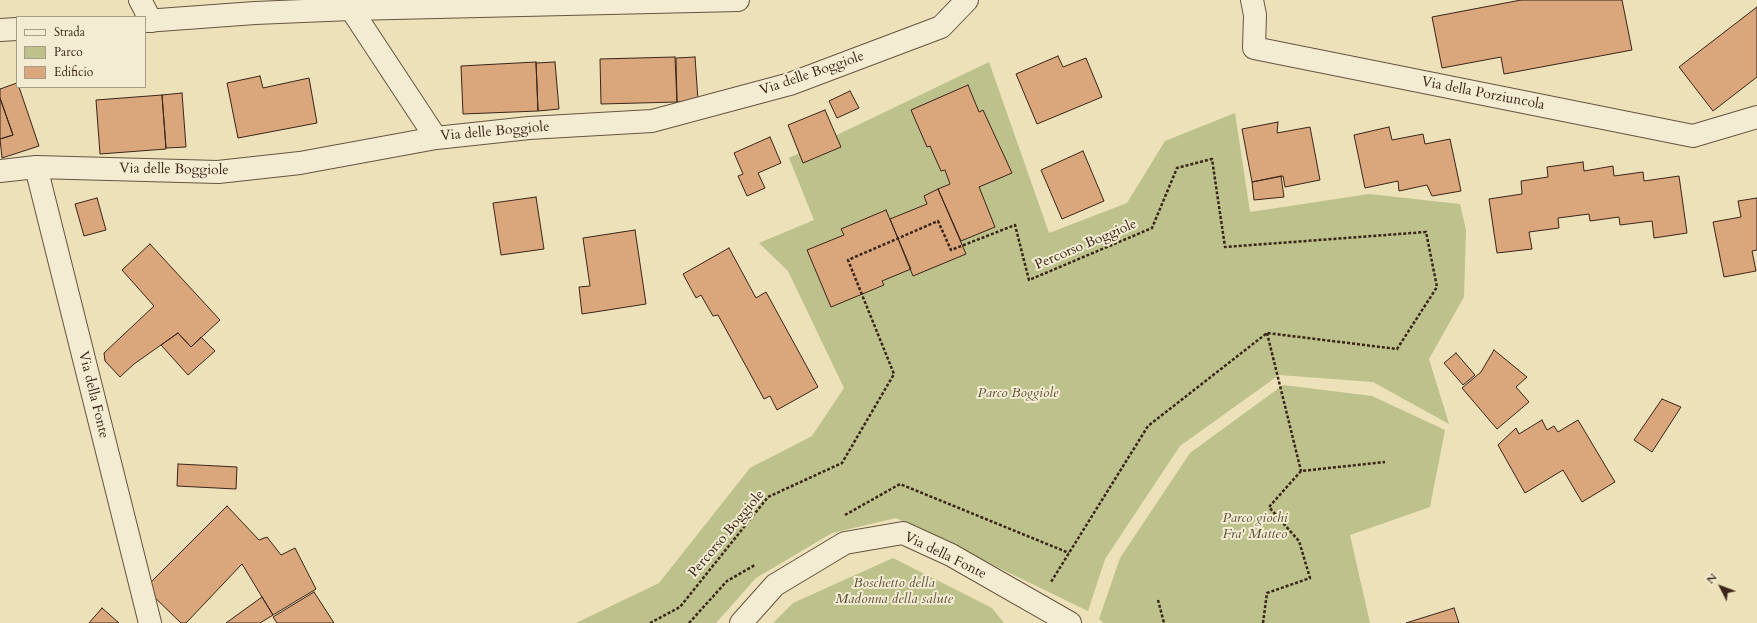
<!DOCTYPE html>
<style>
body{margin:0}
#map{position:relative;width:1757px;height:623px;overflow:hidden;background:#ece1b9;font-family:Cardo,serif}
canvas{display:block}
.legend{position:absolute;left:16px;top:16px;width:130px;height:72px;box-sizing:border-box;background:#f3ecd2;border:1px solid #a99c88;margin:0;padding:5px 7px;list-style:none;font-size:12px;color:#3a2518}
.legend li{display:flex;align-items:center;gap:8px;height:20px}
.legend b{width:20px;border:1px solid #a99c88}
.north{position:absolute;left:1701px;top:567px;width:40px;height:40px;-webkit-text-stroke:3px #f3ecd2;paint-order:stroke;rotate:312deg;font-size:11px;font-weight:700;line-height:16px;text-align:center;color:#3a2518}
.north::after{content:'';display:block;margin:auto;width:14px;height:18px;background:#3a2518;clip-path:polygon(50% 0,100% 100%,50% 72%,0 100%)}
</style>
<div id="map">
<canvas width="1757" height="623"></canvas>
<ul class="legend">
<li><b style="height:5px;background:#f3ecd2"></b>Strada</li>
<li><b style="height:11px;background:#bdc18b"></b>Parco</li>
<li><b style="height:11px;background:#daa67c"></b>Edificio</li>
</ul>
<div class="north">N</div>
</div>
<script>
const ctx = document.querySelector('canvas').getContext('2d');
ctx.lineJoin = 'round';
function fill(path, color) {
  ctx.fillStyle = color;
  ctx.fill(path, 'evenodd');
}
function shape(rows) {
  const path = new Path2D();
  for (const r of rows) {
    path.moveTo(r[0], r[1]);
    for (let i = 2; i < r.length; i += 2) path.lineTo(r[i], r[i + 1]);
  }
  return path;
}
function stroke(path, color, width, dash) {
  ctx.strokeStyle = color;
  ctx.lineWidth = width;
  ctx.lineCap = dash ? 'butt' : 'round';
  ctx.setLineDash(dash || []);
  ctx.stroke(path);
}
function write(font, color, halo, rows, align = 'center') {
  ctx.font = font + ' Cardo,serif';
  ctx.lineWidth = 4;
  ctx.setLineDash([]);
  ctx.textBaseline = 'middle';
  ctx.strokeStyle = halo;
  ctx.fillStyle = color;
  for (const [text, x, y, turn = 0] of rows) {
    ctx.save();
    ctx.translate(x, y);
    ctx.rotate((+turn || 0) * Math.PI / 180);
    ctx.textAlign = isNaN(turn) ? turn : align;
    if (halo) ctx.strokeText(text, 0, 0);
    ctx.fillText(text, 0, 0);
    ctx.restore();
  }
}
const green = shape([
 [989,62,1049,233,1127,203,1165,141,1235,113,1250,212,1369,194,1460,204,1466,230,1464,297,1429,359,1449,424,1373,382,1279,375,1180,446,1105,559,1088,611,896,518,832,533,756,578,716,623,576,623,659,583,750,468,812,436,844,388,788,271,759,243,814,220,789,158],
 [1283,385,1372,396,1445,430,1430,507,1350,535,1370,623,1104,623,1099,619,1120,558,1190,453],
 [893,558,992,608,1004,623,773,623,793,603]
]);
const building = shape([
 [1521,0,1622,0,1632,50,1504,74,1501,57,1442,68,1432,17,1521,0],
 [1757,7,1757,77,1713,111,1679,67,1757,7],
 [1058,56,1063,67,1086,58,1102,97,1037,124,1016,74,1058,56],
 [675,57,677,102,601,104,600,59,675,57],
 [695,57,698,100,677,102,676,58,695,57],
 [536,62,538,111,463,114,461,66,536,62],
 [555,62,559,109,538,111,536,63,555,62],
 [260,76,263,88,309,78,317,123,238,138,227,83,260,76],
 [17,83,17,87,19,87,39,146,2,158,0,139,13,135,0,98,0,89,17,83],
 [968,85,979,112,983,110,1012,173,979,187,995,227,961,241,938,189,950,184,945,170,941,171,930,146,927,147,911,110,968,85],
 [850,91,859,108,837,118,829,101,850,91],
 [182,93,186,147,166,148,162,95,182,93],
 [162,95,166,149,100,154,96,100,162,95],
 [0,98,13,135,0,139,0,98],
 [825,110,841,147,803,163,788,125,825,110],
 [1278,122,1277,133,1310,127,1320,180,1285,187,1283,176,1252,182,1242,129,1278,122],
 [1389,127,1392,140,1423,134,1425,144,1450,139,1461,191,1432,196,1427,185,1399,191,1398,181,1365,188,1354,135,1389,127],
 [770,137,781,163,758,173,765,188,747,196,738,176,743,174,734,153,770,137],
 [1083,151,1104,201,1062,219,1041,170,1083,151],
 [1583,162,1584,171,1613,166,1614,176,1643,172,1644,181,1679,176,1687,233,1654,238,1652,221,1620,225,1619,217,1590,221,1589,214,1558,218,1559,228,1529,232,1532,249,1497,253,1489,199,1522,194,1521,181,1548,177,1547,167,1583,162],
 [1281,176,1284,197,1254,200,1252,182,1281,176],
 [938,189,966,254,913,276,890,219,927,204,924,196,938,189],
 [536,197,544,249,501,255,493,203,536,197],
 [97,198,106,230,84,236,75,204,97,198],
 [1757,198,1757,250,1752,251,1756,271,1724,277,1713,222,1741,217,1738,201,1757,198],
 [886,210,911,269,882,281,884,285,831,307,807,250,844,235,841,229,886,210],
 [635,230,646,304,582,314,579,287,590,286,583,238,635,230],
 [150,244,220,320,191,347,178,333,134,364,120,377,105,361,104,353,154,306,122,270,150,244],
 [729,248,756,298,766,292,818,387,777,410,770,396,764,399,718,315,713,316,701,295,696,298,683,274,729,248],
 [178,333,191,347,201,337,215,351,188,375,161,345,178,333],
 [1494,350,1527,377,1516,387,1529,402,1497,429,1462,388,1481,372,1494,350],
 [1456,353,1475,375,1463,385,1444,363,1456,353],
 [1662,399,1681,407,1652,452,1634,440,1662,399],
 [1542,420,1547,430,1554,426,1558,432,1578,420,1615,482,1582,502,1563,470,1525,493,1498,445,1516,428,1519,434,1542,420],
 [178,464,237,467,236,489,177,486,178,464],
 [227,506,259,540,267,537,281,555,295,548,316,589,273,615,242,564,186,623,181,623,145,588,227,506],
 [314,592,334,623,277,623,273,617,314,592],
 [262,597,273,615,260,623,226,623,262,597],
 [102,608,119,623,89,623,102,608],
 [1454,608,1459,623,1406,623,1454,608]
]);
const path = shape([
 [1267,333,1301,471],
 [845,515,900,484,1069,553],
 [1158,600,1164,623],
 [650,623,680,607,768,497,842,463,894,374,848,260,938,221,951,250,1015,225,1029,280,1152,228,1177,168,1212,159,1225,247,1426,232,1437,287,1397,349,1267,333,1148,426,1051,582],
 [689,623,727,581,755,565],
 [1263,623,1267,593,1310,578,1299,541,1269,507,1301,471,1385,462]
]);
const minor = shape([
 [140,0,151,21],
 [347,0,351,9,436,138],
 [1252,0,1255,15,1254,48,1693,136,1757,117],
 [36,167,150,623],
 [0,171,36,167,218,172,300,163,436,138,529,128,652,121,790,84,941,27,967,0],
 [741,623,775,585,845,543,903,533,951,555,1070,623]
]);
const tertiary = shape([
 [145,21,255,13,351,9,738,0],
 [0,30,17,29]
]);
const streetNames = [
 ["Via delle Boggiole",812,74,-19],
 ["Via della Porziuncola",1483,94,11],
 ["Via delle Boggiole",495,132,-5],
 ["Via delle Boggiole",174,170,1],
 ["Percorso Boggiole",1086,245,-23],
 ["Via della Fonte",93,395,76],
 ["Percorso Boggiole",727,534,-50],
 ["Via della Fonte",945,556,26]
];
const parkNames = [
 ["Parco Boggiole",1018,394],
 ["Parco giochi",1255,519],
 ["Fra' Matteo",1255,535],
 ["Boschetto della",894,584],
 ["Madonna della salute",894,600]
];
fill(green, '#bdc18b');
fill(building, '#daa67c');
stroke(building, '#3a2518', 1);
stroke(minor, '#665440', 24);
stroke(tertiary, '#665440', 24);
stroke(path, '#3a2518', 2.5, [3, 2]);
stroke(minor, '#f3ecd2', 22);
stroke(tertiary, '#f3ecd2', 22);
write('14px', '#3a2518', '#f3ecd2', streetNames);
write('italic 14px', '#5b4c35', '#f3ecd2', parkNames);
</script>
